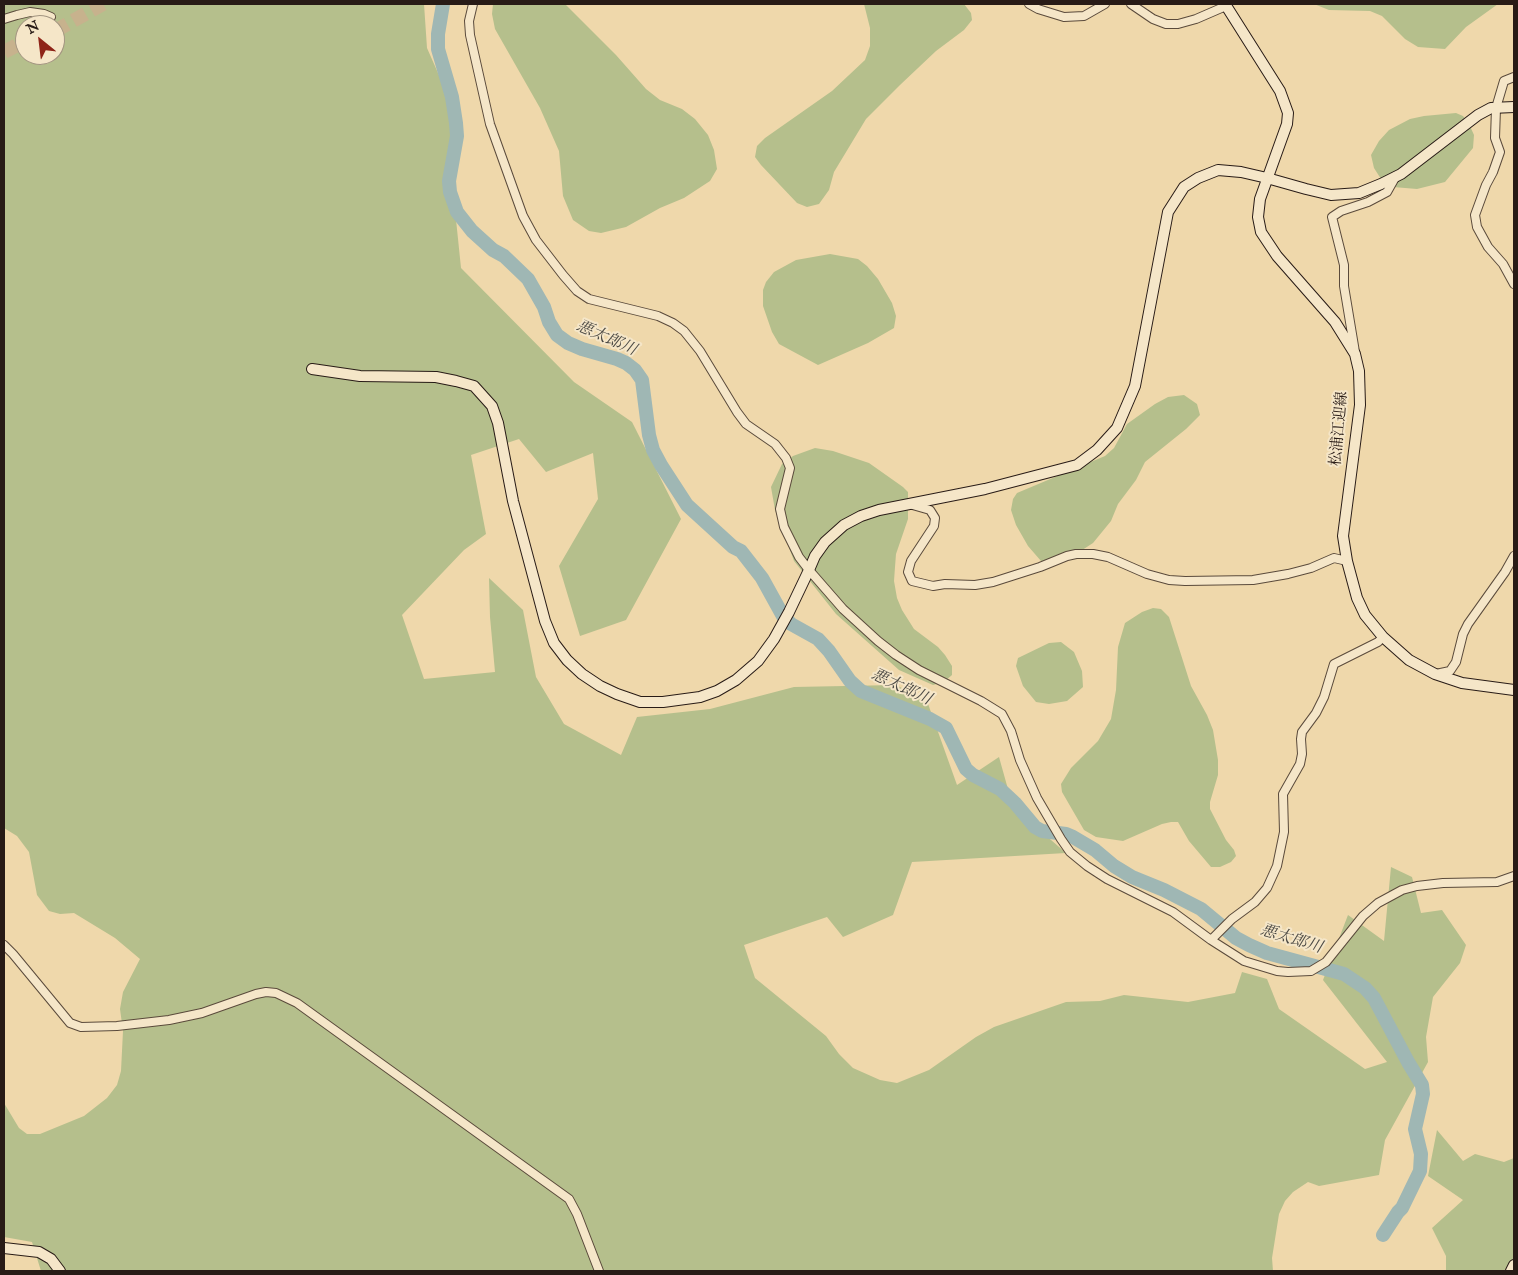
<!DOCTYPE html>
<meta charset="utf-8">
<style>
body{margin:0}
#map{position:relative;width:1518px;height:1275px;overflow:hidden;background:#efd8ab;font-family:"IM FELL English",serif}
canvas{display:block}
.frame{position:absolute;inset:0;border:5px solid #281b16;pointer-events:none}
.north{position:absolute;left:15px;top:15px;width:50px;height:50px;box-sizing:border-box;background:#f5e6c8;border:1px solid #a39581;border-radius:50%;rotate:331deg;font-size:14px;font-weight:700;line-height:20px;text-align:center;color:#281b16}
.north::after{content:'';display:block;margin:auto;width:18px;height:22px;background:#8f2418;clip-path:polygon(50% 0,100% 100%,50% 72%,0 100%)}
</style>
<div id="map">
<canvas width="1518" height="1275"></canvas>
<div class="frame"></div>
<div class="north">N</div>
</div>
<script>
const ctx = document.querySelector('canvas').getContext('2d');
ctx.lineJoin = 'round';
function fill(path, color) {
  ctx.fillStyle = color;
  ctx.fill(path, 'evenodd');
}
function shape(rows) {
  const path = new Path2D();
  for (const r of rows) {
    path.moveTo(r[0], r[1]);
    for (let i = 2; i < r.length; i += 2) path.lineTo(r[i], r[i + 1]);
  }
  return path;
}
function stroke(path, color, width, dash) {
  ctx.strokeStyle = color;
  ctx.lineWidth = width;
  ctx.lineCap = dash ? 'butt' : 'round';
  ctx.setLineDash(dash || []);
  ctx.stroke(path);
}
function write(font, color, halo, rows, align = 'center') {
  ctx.font = font + ' "IM FELL English","Noto Serif JP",serif';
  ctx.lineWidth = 4;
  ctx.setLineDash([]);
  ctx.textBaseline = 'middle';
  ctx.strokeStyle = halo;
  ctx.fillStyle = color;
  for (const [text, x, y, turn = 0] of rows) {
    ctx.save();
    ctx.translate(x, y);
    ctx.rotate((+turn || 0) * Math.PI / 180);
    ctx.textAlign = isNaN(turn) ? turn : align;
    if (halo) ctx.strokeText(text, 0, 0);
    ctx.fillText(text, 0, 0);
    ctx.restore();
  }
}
const green = shape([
 [4,4,424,4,427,48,460,123,459,158,451,171,461,268,574,382,632,422,681,519,626,620,580,636,559,566,598,499,593,453,546,472,519,439,471,455,486,534,464,550,402,615,424,679,495,672,490,617,489,578,523,610,536,677,564,724,621,755,637,717,710,709,794,687,896,685,927,701,957,785,999,757,1013,807,1066,853,912,862,893,915,843,937,827,917,744,945,755,978,826,1036,839,1054,853,1068,880,1080,897,1083,929,1070,976,1037,994,1027,1066,1002,1100,1001,1124,995,1188,1002,1235,993,1242,972,1267,979,1279,1009,1365,1069,1387,1062,1323,980,1348,915,1384,941,1391,867,1412,877,1421,913,1442,910,1466,945,1460,963,1433,997,1426,1037,1428,1062,1385,1140,1379,1175,1319,1186,1308,1182,1293,1192,1285,1201,1279,1214,1272,1258,1273,1271,41,1271,32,1242,4,1237,4,1103,19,1128,27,1134,40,1134,84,1116,107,1098,117,1085,121,1071,123,1031,120,1009,123,992,140,959,115,938,74,913,60,914,49,911,37,895,29,852,17,836,4,828],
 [25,25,55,25,55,55,25,55],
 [493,4,565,4,616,55,646,89,660,100,682,109,695,119,708,135,714,150,717,169,710,181,684,198,660,208,626,227,601,233,589,231,573,220,563,196,559,151,540,108,495,29,492,14],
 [864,4,964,4,971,13,972,20,964,30,936,51,900,85,866,119,834,172,829,190,819,204,807,207,797,203,761,165,755,157,757,146,765,138,832,91,865,60,870,46,870,28],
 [1314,4,1501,4,1498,4,1466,27,1445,49,1418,47,1405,39,1382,16,1370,11,1329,10],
 [1456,113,1463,116,1469,124,1474,135,1473,148,1445,182,1417,189,1393,187,1381,179,1374,168,1371,155,1379,141,1389,130,1410,119,1424,116],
 [830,254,858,259,867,266,878,279,892,303,896,316,894,328,868,343,818,365,779,344,772,332,763,306,763,290,766,282,774,272,796,260],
 [1184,395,1197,404,1200,415,1186,429,1145,462,1136,480,1118,504,1111,521,1093,543,1076,554,1046,562,1041,561,1028,546,1016,525,1011,510,1013,499,1017,493,1105,456,1114,448,1127,424,1155,404,1168,397],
 [815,448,833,451,869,463,903,487,908,492,908,519,896,554,895,567,894,581,897,598,902,610,914,629,938,647,945,655,952,666,952,675,944,682,933,685,899,670,836,614,794,561,775,510,771,487,782,464,793,456],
 [1153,608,1161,609,1169,617,1191,686,1207,715,1213,730,1218,760,1218,775,1210,802,1210,809,1226,840,1234,850,1236,856,1231,862,1220,867,1211,867,1189,841,1178,822,1171,822,1162,824,1123,841,1096,837,1084,830,1062,792,1061,784,1071,768,1098,741,1111,719,1116,690,1118,647,1125,623,1142,612],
 [1061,642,1074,652,1082,671,1083,687,1067,701,1049,704,1036,702,1023,686,1016,666,1018,658,1049,643],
 [1437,1130,1463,1161,1475,1154,1504,1162,1514,1158,1514,1271,1446,1271,1446,1256,1432,1228,1463,1200,1428,1176]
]);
const river = shape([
 [443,4,438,34,438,49,452,97,456,123,457,136,449,181,450,192,457,212,472,231,493,250,504,256,528,279,544,307,549,322,557,335,568,343,582,349,617,359,626,363,635,370,642,380,649,435,653,450,661,465,687,505,733,547,741,551,762,578,783,616,791,624,818,639,829,651,850,681,861,691,930,719,946,728,966,769,973,775,1000,789,1015,803,1035,827,1042,831,1066,834,1073,837,1095,850,1114,866,1132,877,1164,890,1201,909,1236,938,1249,945,1267,953,1344,974,1365,988,1374,998,1408,1062,1422,1085,1423,1094,1415,1129,1421,1154,1420,1171,1402,1208,1398,1212,1383,1235]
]);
const highwayTunnel = shape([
 [55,31,103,4],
 [4,52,25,41]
]);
const street = shape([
 [473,4,469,21,470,35,490,124,523,216,536,240,563,275,577,291,589,299,658,316,673,323,684,331,700,351,737,412,746,424,775,444,786,458,790,468,780,509,784,527,799,557,809,570,843,609,878,641,896,655,919,670,981,701,1002,714,1011,731,1020,760,1037,798,1061,839,1070,852,1087,866,1107,879,1173,912,1211,940,1244,961,1277,971,1288,972,1311,971,1326,962,1363,916,1378,903,1402,890,1417,886,1443,883,1497,882,1514,876],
 [1029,4,1038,9,1064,17,1084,16,1105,4],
 [1131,4,1153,19,1166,24,1178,24,1196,19,1226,6],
 [4,19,17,15,30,12,44,14,51,17],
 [1514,77,1504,81,1496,108,1495,138,1500,152,1493,172,1486,185,1475,215,1477,227,1488,247,1503,264,1514,284],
 [1355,352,1344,286,1344,265,1332,217,1341,211,1368,202,1387,192,1396,176],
 [909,504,930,510,935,518,934,526,911,561,908,572,912,581,933,586,945,584,975,585,993,582,1040,567,1067,556,1076,554,1093,554,1108,557,1147,574,1169,580,1185,581,1253,580,1288,574,1311,568,1334,558,1347,561],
 [1436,674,1450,671,1456,662,1463,634,1468,624,1505,572,1514,556],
 [1211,940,1232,919,1255,902,1267,888,1277,866,1284,832,1283,794,1300,764,1302,754,1301,739,1302,732,1316,713,1324,697,1334,664,1378,642,1383,637],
 [4,945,13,954,70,1023,81,1027,117,1026,169,1020,202,1013,256,994,266,992,276,993,297,1003,569,1199,577,1214,599,1271]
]);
const secondary = shape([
 [1225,4,1280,91,1288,113,1287,124,1260,199,1258,217,1261,232,1277,256,1335,322,1355,354,1359,371,1360,405,1343,536,1347,561,1357,598,1365,615,1383,637,1409,660,1435,674,1462,683,1514,690],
 [312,369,360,376,436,377,456,381,474,386,492,406,498,423,513,501,545,621,554,643,567,660,582,674,600,686,617,694,640,702,663,702,700,697,717,691,736,680,758,661,774,639,789,612,809,570,815,556,825,542,844,525,861,516,879,510,985,489,1077,465,1097,450,1117,428,1135,386,1168,212,1184,187,1198,178,1218,170,1241,172,1267,178,1306,189,1331,195,1359,193,1381,184,1401,174,1478,115,1491,108,1514,107],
 [4,1248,39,1252,51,1259,60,1271],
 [1511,1271,1514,1265]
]);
const streetNames = [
 ["松浦江迎線",1340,429,-85]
];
const waterNames = [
 ["悪太郎川",606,339,24],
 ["悪太郎川",901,688,25],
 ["悪太郎川",1291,940,17]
];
fill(green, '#b5bf8c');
stroke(river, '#9fb7b4', 14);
stroke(highwayTunnel, '#c7b28d', 14, [14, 7]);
stroke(street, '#5a4a3b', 10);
stroke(secondary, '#281b16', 12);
stroke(street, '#f5e6c8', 8);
stroke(secondary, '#f5e6c8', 10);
write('15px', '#281b16', '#f5e6c8', streetNames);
write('italic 16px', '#4c4a45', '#f5e6c8', waterNames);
</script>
